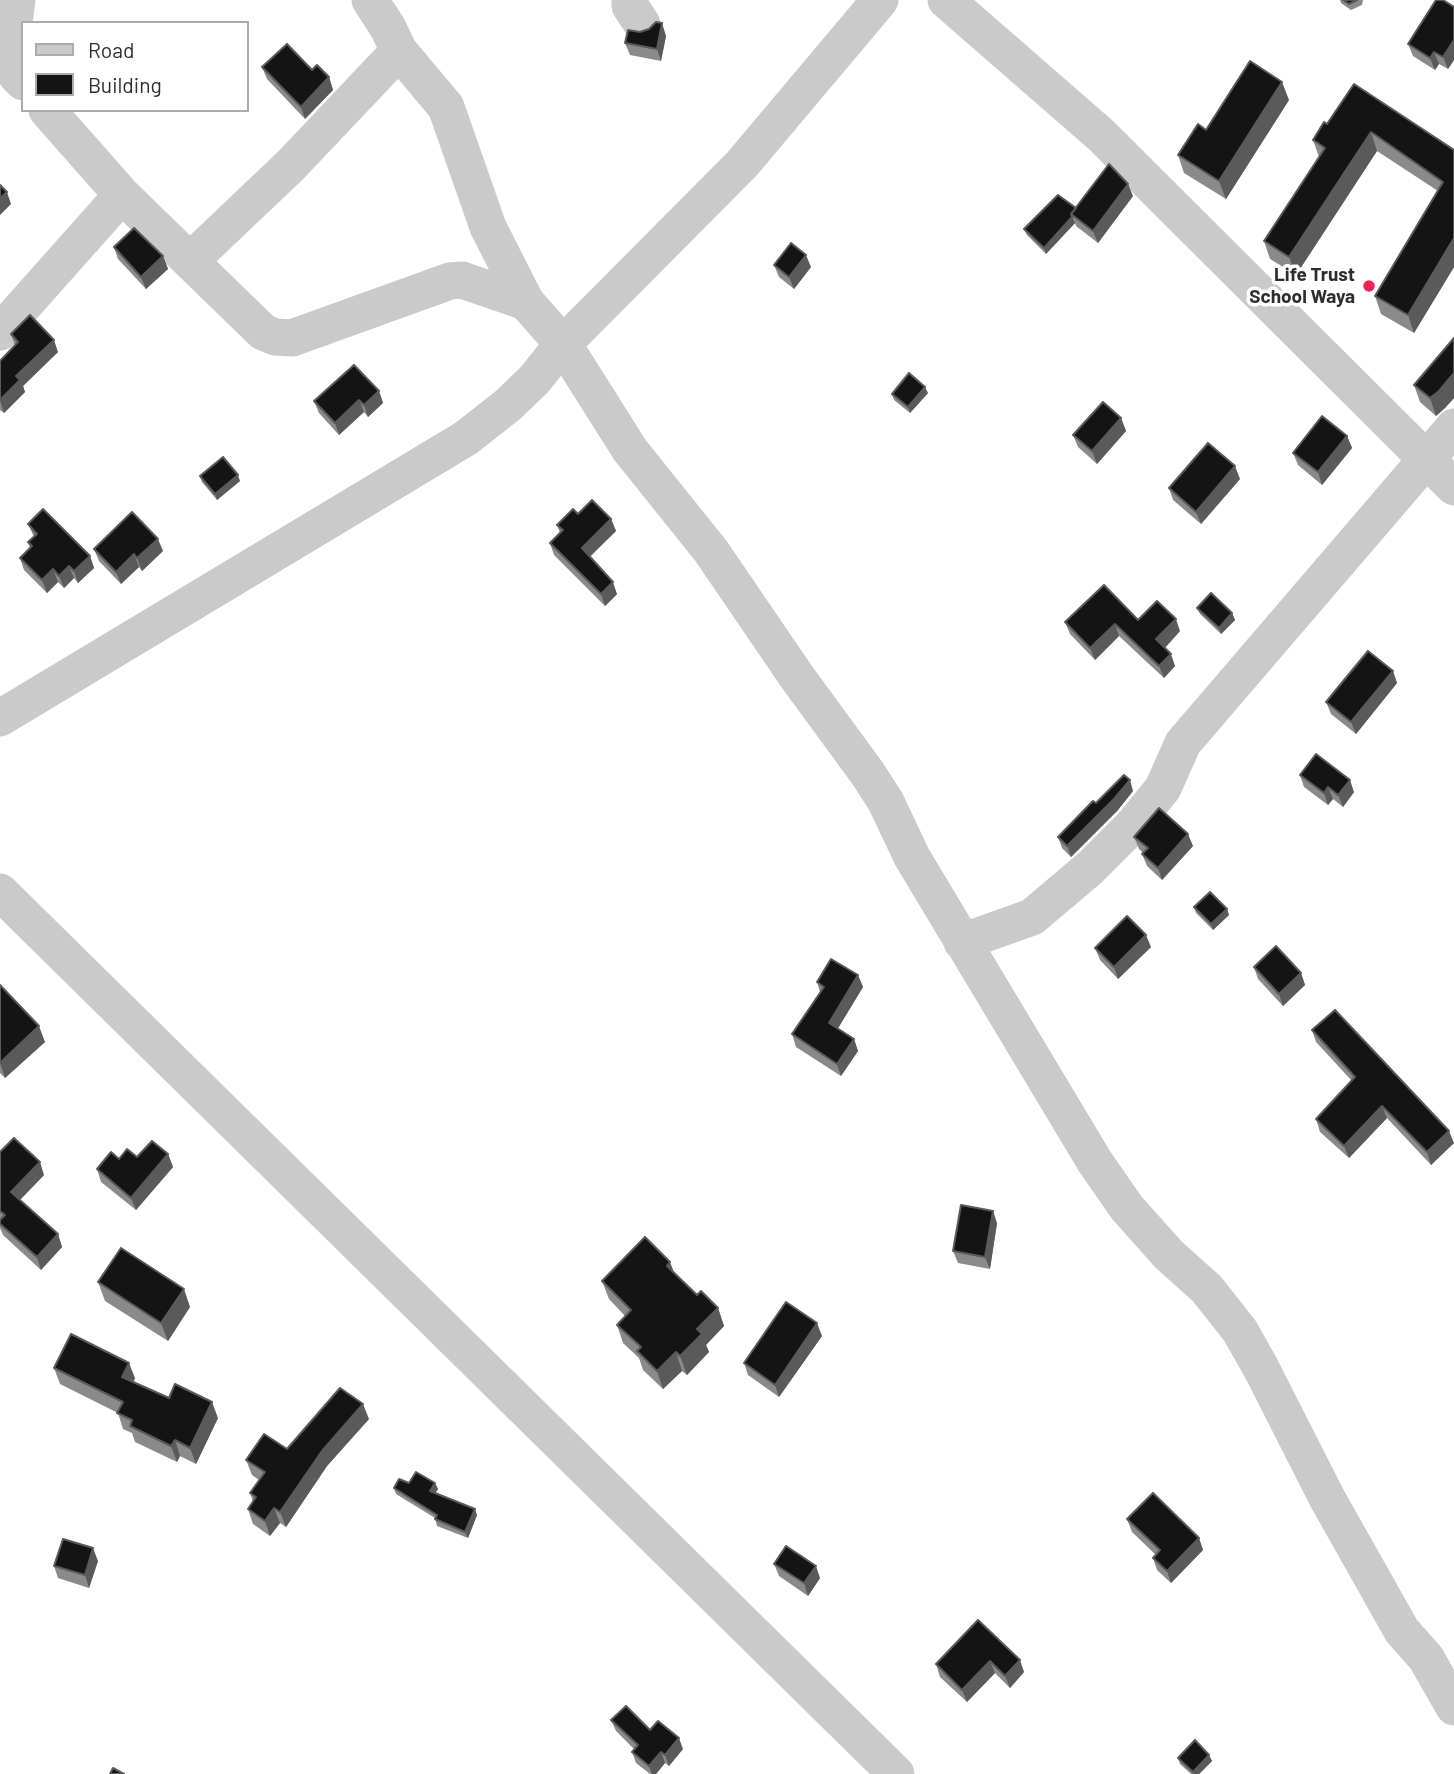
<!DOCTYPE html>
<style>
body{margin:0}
#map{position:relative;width:1454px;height:1774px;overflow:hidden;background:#fff;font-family:Barlow,sans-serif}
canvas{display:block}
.legend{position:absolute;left:21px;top:21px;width:228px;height:91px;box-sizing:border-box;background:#fff;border:2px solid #ababab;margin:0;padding:9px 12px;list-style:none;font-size:21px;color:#2d2d2d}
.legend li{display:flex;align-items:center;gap:14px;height:35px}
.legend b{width:35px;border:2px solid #ababab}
</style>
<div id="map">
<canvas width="1454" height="1774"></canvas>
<ul class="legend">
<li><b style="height:9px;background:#cacaca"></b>Road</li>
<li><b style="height:19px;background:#141414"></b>Building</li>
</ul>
</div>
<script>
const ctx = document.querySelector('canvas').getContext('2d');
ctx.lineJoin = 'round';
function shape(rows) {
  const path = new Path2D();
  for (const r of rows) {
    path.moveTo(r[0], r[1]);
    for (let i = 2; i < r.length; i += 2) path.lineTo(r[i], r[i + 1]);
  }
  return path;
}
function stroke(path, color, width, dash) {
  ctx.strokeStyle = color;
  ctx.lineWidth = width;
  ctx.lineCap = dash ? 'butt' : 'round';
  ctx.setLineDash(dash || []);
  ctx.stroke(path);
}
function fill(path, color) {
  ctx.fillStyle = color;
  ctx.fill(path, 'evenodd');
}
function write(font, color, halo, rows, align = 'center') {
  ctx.font = font + ' Barlow,sans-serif';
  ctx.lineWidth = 7;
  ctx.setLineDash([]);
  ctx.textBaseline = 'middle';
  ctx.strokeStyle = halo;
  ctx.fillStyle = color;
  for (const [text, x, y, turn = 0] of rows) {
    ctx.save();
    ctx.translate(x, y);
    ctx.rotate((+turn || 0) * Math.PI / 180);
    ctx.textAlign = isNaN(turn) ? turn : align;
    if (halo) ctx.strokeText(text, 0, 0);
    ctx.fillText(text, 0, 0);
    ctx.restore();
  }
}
const minor = shape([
 [17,0,14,22,17,76,23,82],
 [370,0,388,28,399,51,446,107,488,227,526,302,563,344,630,450,711,551,797,677,868,774,886,802,912,857,1095,1162,1127,1208,1169,1255,1207,1289,1240,1331,1261,1368,1327,1498,1402,1631,1426,1658,1454,1707],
 [630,0,630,6,642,24],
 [946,0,1101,135,1454,487],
 [47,110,122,195,263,332,275,337,292,338,450,281,462,280,526,302],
 [190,261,291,165,399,51],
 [0,332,122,195],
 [0,718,466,438,508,405,534,380,563,344,742,164,880,0],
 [0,892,896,1774],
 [962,942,1032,917,1090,868,1134,824,1163,788,1183,743,1454,427]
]);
const wall = shape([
 [1340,0,1363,0,1362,5,1351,10,1341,3],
 [1454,7,1454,60,1448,69,1439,64,1435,70,1413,56,1408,44],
 [649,29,666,36,661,61,630,55,625,43,640,32],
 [262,67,312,70,329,77,333,90,305,119,267,79],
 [1289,100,1226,199,1184,173,1178,155,1206,130],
 [1327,124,1454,150,1454,267,1414,333,1381,314,1375,296,1438,191,1377,151,1296,275,1270,259,1264,241,1319,157,1313,140],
 [1133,196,1098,243,1076,226,1075,223,1046,254,1027,235,1024,229,1076,208],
 [114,247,163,256,168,269,146,289,118,259],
 [774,265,811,267,794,289,779,277],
 [11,334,58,352,23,386,25,392,4,413,0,410,0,361,15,346],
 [1454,338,1454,398,1445,408,1436,416,1420,402,1414,385],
 [379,391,383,403,368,417,364,412,339,435,319,413,314,401],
 [928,393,910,413,894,400,892,394],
 [1121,418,1126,431,1097,464,1078,447,1073,435],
 [1347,436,1352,448,1322,485,1298,465,1293,453],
 [200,476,240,481,217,500,202,482],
 [1240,479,1201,524,1173,500,1169,488],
 [578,514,611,519,616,531,590,557,617,594,605,606,554,555,550,543,560,533,557,525],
 [28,524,90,556,94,568,78,583,74,578,64,588,58,582,47,593,24,570,20,558,30,548,28,542,34,537],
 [94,549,163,551,142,571,139,567,121,584,99,561],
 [1197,608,1232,613,1235,620,1221,634,1200,614],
 [1138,620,1180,631,1165,648,1175,666,1164,678,1119,636,1095,660,1070,634,1065,622],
 [1393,671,1397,683,1356,734,1331,714,1326,702],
 [1300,775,1354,792,1343,807,1333,799,1328,805,1304,787],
 [1133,791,1118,810,1071,857,1062,848,1058,837,1096,803],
 [1134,837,1193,846,1162,880,1147,866,1142,854,1143,853,1139,849],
 [1194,907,1227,909,1229,915,1213,930,1196,913],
 [1151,947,1118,979,1100,960,1095,948],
 [1254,967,1301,973,1305,985,1283,1006,1258,979],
 [858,975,863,987,838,1028,854,1039,858,1051,841,1076,796,1047,792,1034,820,992,817,982],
 [0,985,45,1042,5,1078,0,1073],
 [1312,1030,1454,1143,1431,1165,1387,1118,1349,1158,1320,1132,1316,1119,1352,1081,1316,1042],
 [0,1152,44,1175,20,1200,58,1234,62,1247,41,1270,3,1235,0,1228],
 [168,1154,173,1167,136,1210,101,1182,97,1169,119,1159],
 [997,1223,990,1269,958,1263,953,1251],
 [674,1273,697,1295,718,1308,724,1326,706,1345,709,1352,687,1375,682,1371,663,1389,643,1370,639,1358,623,1343,617,1325,625,1316,609,1299,602,1281],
 [98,1282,190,1307,168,1341,105,1301],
 [822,1336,779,1397,748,1375,744,1363],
 [54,1368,135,1378,133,1382,169,1398,218,1418,196,1464,180,1456,177,1462,135,1442,132,1433,123,1429,118,1413,60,1384],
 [369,1419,327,1466,286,1527,280,1523,270,1536,253,1524,248,1509,253,1501,250,1493,259,1480,252,1475,246,1460,287,1449],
 [409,1483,435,1483,438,1489,435,1493,477,1515,468,1538,437,1526,435,1518,396,1494,394,1488],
 [1127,1519,1199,1538,1203,1550,1171,1583,1157,1570,1153,1558,1156,1555,1132,1532],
 [98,1561,89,1588,58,1578,54,1566],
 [774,1564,820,1578,808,1596,779,1576],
 [978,1620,1024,1672,1010,1688,995,1673,967,1702,940,1677,936,1664],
 [611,1720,650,1730,683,1749,669,1766,665,1763,656,1774,650,1774,636,1763,632,1752,634,1749,616,1731],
 [1209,1755,1212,1761,1199,1774,1191,1774,1180,1764,1178,1758]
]);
const shadedWall = shape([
 [662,23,666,36,661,61,657,49],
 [1454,40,1454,60,1448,69,1443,57],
 [1434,52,1439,64,1435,70,1430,58],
 [329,77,333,90,305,119,301,107],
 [1282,82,1289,100,1226,199,1219,181],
 [1371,132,1377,151,1296,275,1289,257],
 [1128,184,1133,196,1098,243,1093,231],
 [7,192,11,204,0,215,0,198],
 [1072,217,1075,223,1046,254,1044,248],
 [1454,238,1454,267,1414,333,1408,315],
 [806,255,811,267,794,289,789,277],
 [163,256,168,269,146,289,141,277],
 [54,340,58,352,23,386,25,392,4,413,0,400,16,376],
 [1454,373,1454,398,1445,408,1436,416,1430,398],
 [925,387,928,393,910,413,908,407],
 [379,391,383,403,368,417,364,405],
 [359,400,364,412,339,435,335,423],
 [1121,418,1126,431,1097,464,1092,451],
 [1347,436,1352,448,1322,485,1318,472],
 [1235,466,1240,479,1201,524,1196,512],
 [238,475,240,481,217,500,215,494],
 [611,519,616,531,586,560,582,548],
 [158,539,163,551,142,571,137,558],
 [134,554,139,567,121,584,116,572],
 [90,556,94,568,78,583,74,571],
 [69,566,74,578,64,588,59,576],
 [53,569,58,582,47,593,42,580],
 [613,582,617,594,605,606,601,594],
 [1232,613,1235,620,1221,634,1219,628],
 [1176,619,1180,631,1161,652,1156,639],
 [1115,624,1119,636,1095,660,1090,648],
 [1171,654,1175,666,1164,678,1159,666],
 [1393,671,1397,683,1356,734,1351,722],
 [1130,780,1133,791,1118,810,1071,857,1067,846],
 [1350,780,1354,792,1343,807,1338,795],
 [1328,787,1333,799,1328,805,1324,793],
 [1188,834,1193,846,1162,880,1158,868],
 [1227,909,1229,915,1213,930,1211,924],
 [1146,935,1151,947,1118,979,1114,967],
 [1301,973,1305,985,1283,1006,1279,994],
 [858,975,863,987,834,1035,829,1023],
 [39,1026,45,1042,5,1078,0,1063],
 [854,1039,858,1051,841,1076,837,1064],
 [1382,1106,1387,1118,1349,1158,1344,1146],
 [1449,1131,1454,1143,1431,1165,1427,1152],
 [168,1154,173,1167,136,1210,131,1198],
 [40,1162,44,1175,16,1204,11,1192],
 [993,1211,997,1223,990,1269,985,1257],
 [58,1234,62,1247,41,1270,37,1257],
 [670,1262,677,1280,667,1266],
 [184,1289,190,1307,168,1341,161,1323],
 [718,1308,724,1326,706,1345,709,1352,687,1375,680,1356,697,1329],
 [817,1323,822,1336,779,1397,775,1385],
 [676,1352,682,1371,663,1389,657,1371],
 [129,1363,135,1378,128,1393,122,1377],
 [212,1402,218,1418,196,1464,190,1448],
 [363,1404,369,1419,327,1466,286,1527,280,1512,322,1451],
 [175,1440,180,1456,177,1462,171,1446],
 [435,1483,438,1489,432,1498,430,1491],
 [274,1508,280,1523,270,1536,265,1521],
 [475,1509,477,1515,468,1538,465,1532],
 [1199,1538,1203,1550,1171,1583,1167,1571],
 [93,1548,98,1561,89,1588,85,1575],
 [816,1566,820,1578,808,1596,804,1583],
 [1020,1660,1024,1672,1010,1688,1005,1676],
 [990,1661,995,1673,967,1702,962,1690],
 [679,1738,683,1749,669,1766,665,1755],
 [661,1752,665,1763,656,1774,652,1774,649,1766],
 [1209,1755,1212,1761,1199,1774,1193,1774,1193,1772]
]);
const building = shape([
 [1343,0,1357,0,1349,4,1343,0],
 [1436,0,1443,0,1454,7,1454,40,1443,57,1434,52,1430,58,1408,44,1436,0],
 [656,22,662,23,657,49,625,43,628,30,640,32,649,29,656,22],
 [287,44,312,70,317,65,329,77,301,107,262,67,287,44],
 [1250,61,1282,82,1219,181,1178,155,1198,124,1206,130,1250,61],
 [1354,84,1454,150,1454,238,1408,315,1375,296,1443,182,1371,132,1289,257,1264,241,1325,148,1313,140,1324,122,1327,124,1354,84],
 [1109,164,1128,184,1093,231,1071,214,1109,164],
 [0,185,7,192,0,198,0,185],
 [1058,195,1076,208,1071,214,1072,217,1044,248,1024,229,1058,195],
 [134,228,163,256,141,277,114,247,134,228],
 [791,243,806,255,789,277,774,265,791,243],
 [30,315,54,340,16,376,20,380,0,400,0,361,18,342,11,334,30,315],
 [1454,338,1454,373,1439,391,1430,398,1414,385,1454,338],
 [354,365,379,391,364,405,359,400,335,423,314,401,354,365],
 [909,373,925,387,908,407,892,394,909,373],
 [1103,402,1121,418,1092,451,1073,435,1103,402],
 [1322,416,1347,436,1318,472,1293,453,1322,416],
 [1208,443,1235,466,1196,512,1169,488,1208,443],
 [223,457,238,475,215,494,200,476,223,457],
 [592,500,611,519,582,548,613,582,601,594,550,543,563,530,557,525,573,509,578,514,592,500],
 [43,509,90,556,74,571,69,566,59,576,53,569,42,580,20,558,32,546,28,542,37,534,28,524,43,509],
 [132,512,158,539,137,558,134,554,116,572,94,549,132,512],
 [1104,585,1138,620,1157,601,1176,619,1156,639,1171,654,1159,666,1115,624,1090,648,1065,622,1104,585],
 [1211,593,1232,613,1219,628,1197,608,1211,593],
 [1368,651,1393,671,1351,722,1326,702,1368,651],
 [1316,754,1350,780,1338,795,1328,787,1324,793,1300,775,1316,754],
 [1124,775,1130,780,1114,799,1067,846,1058,837,1093,801,1096,803,1124,775],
 [1159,808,1188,834,1158,868,1142,854,1148,848,1134,837,1159,808],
 [1210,892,1227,909,1211,924,1194,907,1210,892],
 [1127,916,1146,935,1114,967,1095,948,1127,916],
 [1276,946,1301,973,1279,994,1254,967,1276,946],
 [831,959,858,975,829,1023,854,1039,837,1064,792,1034,824,987,817,982,831,959],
 [0,985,39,1026,0,1063,0,985],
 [1335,1010,1449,1131,1427,1152,1382,1106,1344,1146,1316,1119,1355,1077,1312,1030,1335,1010],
 [14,1138,40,1162,11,1192,58,1234,37,1257,0,1224,0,1220,5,1215,0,1211,0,1152,14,1138],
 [152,1141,168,1154,131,1198,97,1169,111,1152,119,1159,127,1149,137,1157,152,1141],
 [961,1205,993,1211,985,1257,953,1251,961,1205],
 [645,1237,670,1262,667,1266,697,1295,701,1291,718,1308,697,1329,702,1334,680,1356,676,1352,657,1371,637,1351,641,1347,617,1325,631,1310,602,1281,645,1237],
 [121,1248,184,1289,161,1323,98,1282,121,1248],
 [786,1302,817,1323,775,1385,744,1363,786,1302],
 [71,1334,129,1363,122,1377,169,1398,175,1384,212,1402,190,1448,175,1440,171,1446,130,1426,132,1420,117,1413,123,1402,54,1368,71,1334],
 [340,1388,363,1404,322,1451,280,1512,274,1508,265,1521,248,1509,256,1497,250,1493,265,1472,246,1460,264,1434,287,1449,340,1388],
 [416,1472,435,1483,430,1491,475,1509,465,1532,435,1519,437,1515,394,1488,399,1479,409,1483,416,1472],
 [1153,1493,1199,1538,1167,1571,1153,1558,1160,1550,1127,1519,1153,1493],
 [63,1539,93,1548,85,1575,54,1566,63,1539],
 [786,1546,816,1566,804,1583,774,1564,786,1546],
 [978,1620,1020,1660,1005,1676,990,1661,962,1690,936,1664,978,1620],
 [626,1706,650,1730,658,1721,679,1738,665,1755,661,1752,649,1766,632,1752,638,1745,611,1720,626,1706],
 [1195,1740,1209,1755,1193,1772,1178,1758,1195,1740],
 [113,1768,124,1774,110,1774,113,1768]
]);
const markers = [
 [1369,286,7,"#f2215d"]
];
const poiNames = [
 ["Life Trust",1355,275],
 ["School Waya",1355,297]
];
stroke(minor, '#cacaca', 37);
fill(wall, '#8a8a8a');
fill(shadedWall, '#5a5a5a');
fill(building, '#141414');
stroke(building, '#5a5a5a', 2);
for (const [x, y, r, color] of markers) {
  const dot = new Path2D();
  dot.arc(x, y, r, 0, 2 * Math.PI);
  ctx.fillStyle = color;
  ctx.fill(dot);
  stroke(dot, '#fff', 2.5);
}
write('bold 19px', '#2d2d2d', '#fff', poiNames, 'right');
</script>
